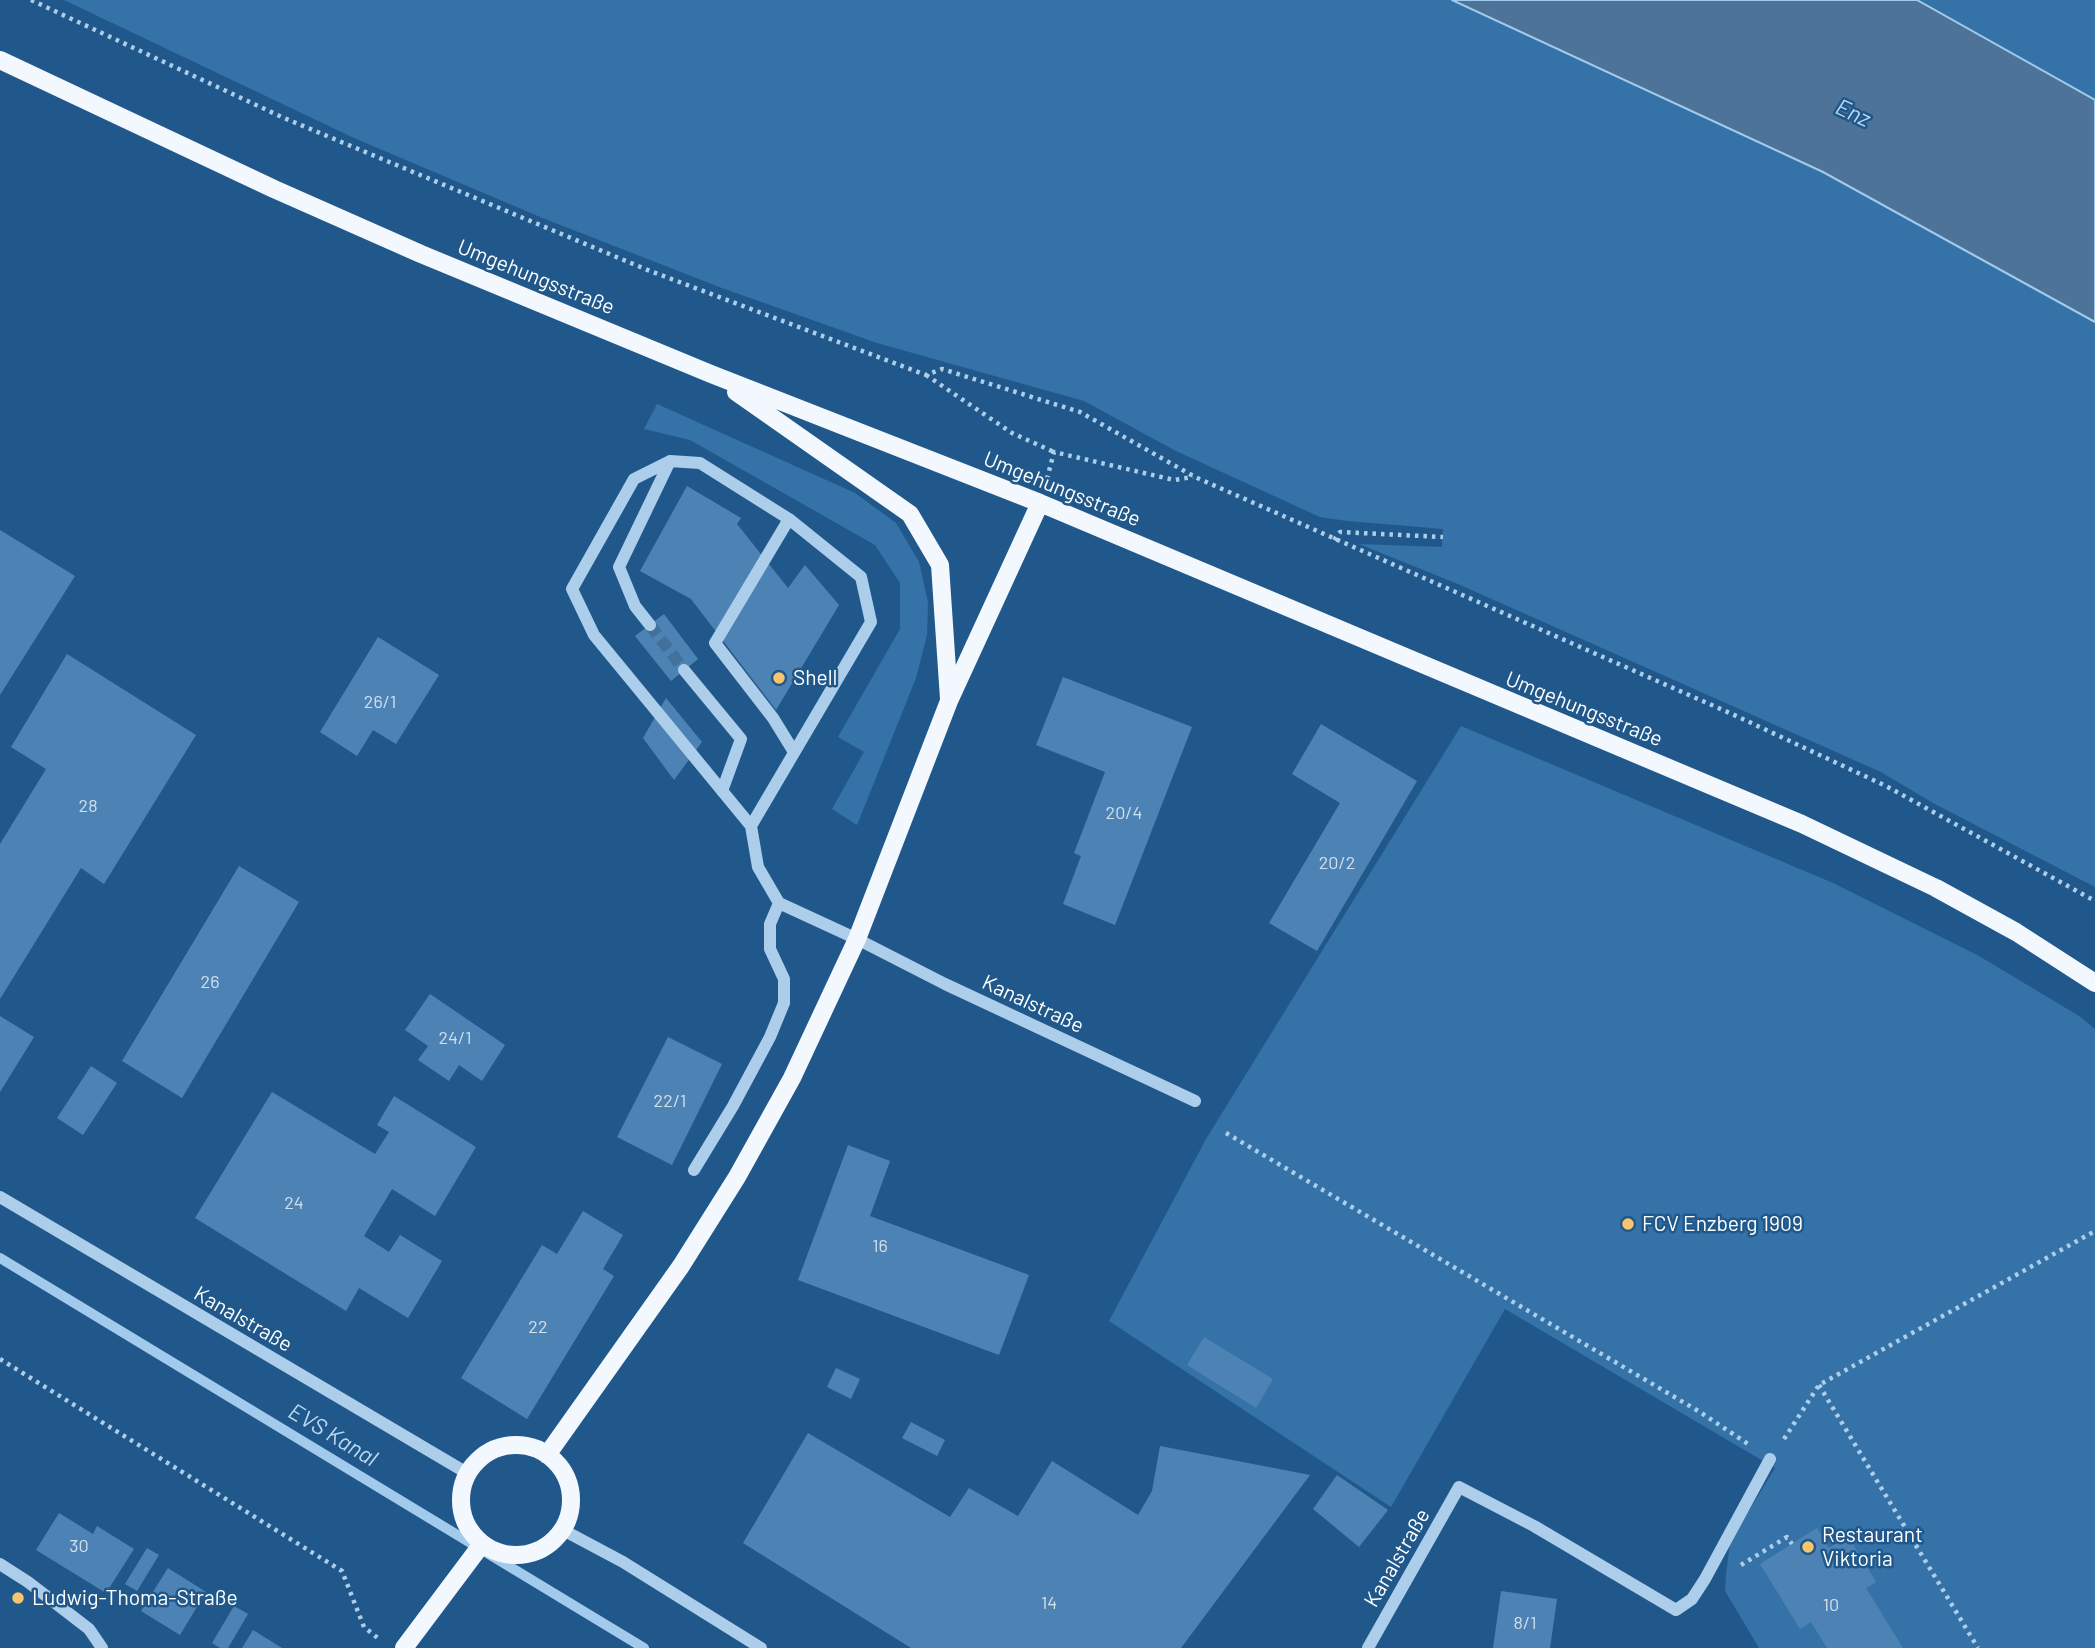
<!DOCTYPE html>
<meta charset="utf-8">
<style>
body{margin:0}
canvas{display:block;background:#21588b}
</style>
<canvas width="2095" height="1648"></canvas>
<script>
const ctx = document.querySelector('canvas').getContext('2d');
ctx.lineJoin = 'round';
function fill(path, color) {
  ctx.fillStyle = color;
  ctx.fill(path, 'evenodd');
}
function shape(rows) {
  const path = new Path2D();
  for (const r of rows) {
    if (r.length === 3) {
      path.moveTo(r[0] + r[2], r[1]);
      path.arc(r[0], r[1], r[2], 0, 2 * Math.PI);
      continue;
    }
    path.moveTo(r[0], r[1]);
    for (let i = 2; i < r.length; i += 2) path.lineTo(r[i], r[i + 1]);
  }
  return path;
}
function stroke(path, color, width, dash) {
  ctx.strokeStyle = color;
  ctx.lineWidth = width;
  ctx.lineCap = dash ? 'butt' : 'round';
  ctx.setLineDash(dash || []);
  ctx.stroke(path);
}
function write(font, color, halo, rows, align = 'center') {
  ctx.font = font + ' Barlow,sans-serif';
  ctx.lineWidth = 5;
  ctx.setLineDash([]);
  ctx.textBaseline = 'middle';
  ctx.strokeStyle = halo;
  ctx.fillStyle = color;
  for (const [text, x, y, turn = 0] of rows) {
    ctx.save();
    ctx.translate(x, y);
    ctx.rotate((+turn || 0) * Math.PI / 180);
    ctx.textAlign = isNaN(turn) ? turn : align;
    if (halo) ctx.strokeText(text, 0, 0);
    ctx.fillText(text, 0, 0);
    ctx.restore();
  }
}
const green = shape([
 [64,0,1452,0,1823,172,2095,322,2095,887,1933,803,1881,772,1458,584,1359,544,1442,547,1443,529,1347,521,1320,517,1176,451,1084,401,877,343,722,288,545,219,354,138],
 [1917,0,2095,0,2095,100],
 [657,404,855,493,896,523,919,562,928,603,927,635,916,678,857,825,832,809,864,752,838,737,900,629,900,583,875,545,690,440,644,429],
 [1461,726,1833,883,1979,956,2079,1016,2095,1029,2095,1648,1759,1648,1725,1591,1726,1575,1730,1542,1775,1468,1505,1309,1391,1507,1109,1321,1206,1139]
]);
const water = shape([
 [1452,0,1917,0,2095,100,2095,322,1823,172,1452,0]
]);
const stream = shape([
 [0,1258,644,1648]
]);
const building = shape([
 [687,486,741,518,737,524,788,588,805,565,839,605,776,710,691,599,640,571],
 [0,530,75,576,0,695],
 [664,614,698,659,671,681,635,636],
 [378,637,439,675,396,744,373,730,357,756,320,732],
 [67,654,196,735,104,884,81,868,0,999,0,844,46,769,11,747],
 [1063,677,1192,727,1115,925,1063,904,1081,856,1074,853,1105,772,1036,745],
 [666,698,702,742,674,780,643,738],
 [1321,724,1417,781,1317,951,1269,923,1340,803,1292,774],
 [239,866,299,902,182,1098,122,1061],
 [430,994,505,1045,482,1081,459,1065,449,1081,418,1060,428,1046,405,1030],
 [0,1016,34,1037,0,1092],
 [668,1037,722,1064,672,1165,617,1137],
 [91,1066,117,1083,83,1135,57,1118],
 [272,1092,375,1154,389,1132,377,1125,394,1096,476,1147,435,1216,392,1189,364,1236,389,1252,400,1235,442,1261,408,1318,359,1288,346,1311,195,1218],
 [848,1145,890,1161,870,1216,1029,1275,999,1355,798,1280],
 [583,1211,623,1235,603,1269,614,1276,527,1419,461,1378,542,1245,557,1254],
 [1204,1337,1273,1379,1256,1408,1187,1365],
 [836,1368,860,1379,851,1399,827,1387],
 [911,1422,945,1440,937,1456,902,1438],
 [808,1433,950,1517,969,1488,1018,1516,1052,1461,1138,1515,1152,1491,1160,1446,1310,1475,1181,1648,911,1648,743,1543],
 [1337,1475,1388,1510,1359,1547,1313,1509],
 [59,1513,93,1534,97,1526,134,1549,106,1593,36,1550],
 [1817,1528,1829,1548,1848,1536,1876,1582,1866,1588,1903,1648,1827,1648,1811,1622,1800,1629,1760,1564],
 [147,1548,159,1555,137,1591,125,1584],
 [168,1568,206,1592,180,1635,141,1611],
 [1501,1591,1557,1599,1550,1648,1493,1648],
 [234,1606,248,1614,228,1648,220,1648,212,1643],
 [253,1630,282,1648,242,1648]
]);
const minorTunnel = shape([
 [650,625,684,670]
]);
const path = shape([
 [31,0,284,118,650,271,926,375,942,369,1080,412,1195,477,1732,714,1886,786,2095,901],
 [926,375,1012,433,1054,452],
 [1047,479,1054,452,1174,480,1193,477],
 [1334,540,1340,532,1443,537],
 [1226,1133,1700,1412,1751,1446],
 [0,1359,342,1571,364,1627,379,1639],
 [1819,1385,1978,1648],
 [1784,1439,1819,1385,2095,1231],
 [1741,1565,1787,1537,1792,1544]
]);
const minor = shape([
 [789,519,715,643,773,718,794,752],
 [650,625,635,606,619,567,670,461],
 [684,670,741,739,722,791],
 [751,826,871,622,861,577,789,519,700,463,670,461,634,479,572,589,594,635,751,826,758,867,779,903],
 [694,1170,733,1106,770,1037,784,1003,784,979,770,949,770,924,779,903,857,939,945,984,1195,1101],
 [0,1197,467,1473],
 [563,1530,623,1562,761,1648],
 [0,1564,28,1582,89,1629,102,1648],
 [1368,1648,1459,1487,1534,1526,1676,1610,1692,1599,1705,1579,1770,1459]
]);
const major = shape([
 [0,60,274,189,421,254,711,374,1040,503,1802,824,1936,888,2016,932,2095,983],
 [736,392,910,514,940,565,949,699],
 [516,1500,55],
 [547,1455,681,1266,737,1177,792,1078,857,939,949,701,1040,503],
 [404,1648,482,1544]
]);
const markers = [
 [779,678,7,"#f8c56e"],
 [1628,1224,7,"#f8c56e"],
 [1808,1547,7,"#f8c56e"],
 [18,1598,7,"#f8c56e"]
];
const numberNames = [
 ["26/1",380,702],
 ["28",88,806],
 ["20/4",1124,813],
 ["20/2",1337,863],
 ["26",210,982],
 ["24/1",455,1038],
 ["22/1",670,1101],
 ["24",294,1203],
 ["16",880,1246],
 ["22",538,1327],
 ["30",79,1546],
 ["14",1049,1603],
 ["10",1831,1605],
 ["8/1",1525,1623]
];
const streetNames = [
 ["Umgehungsstraße",536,277,22],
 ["Umgehungsstraße",1062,489,22],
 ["Umgehungsstraße",1584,709,22],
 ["Kanalstraße",1033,1004,25],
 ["Kanalstraße",243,1319,30],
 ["Kanalstraße",1397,1558,-60]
];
const poiNames = [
 ["Shell",793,678],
 ["FCV Enzberg 1909",1642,1224],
 ["Restaurant",1822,1535],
 ["Viktoria",1822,1559],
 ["Ludwig-Thoma-Straße",32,1598]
];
const waterNames = [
 ["Enz",1853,113,25],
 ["EVS Kanal",333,1435,31]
];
fill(green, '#3472a8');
fill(water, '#4d7498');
stroke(water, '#a1caec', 2);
stroke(stream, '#a1caec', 10);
fill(building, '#4d83b4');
stroke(minorTunnel, '#42719c', 12, [12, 6]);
stroke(path, '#adceeb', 4.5, [3.5, 5]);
stroke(minor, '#adceeb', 12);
stroke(major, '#f2f8fe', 18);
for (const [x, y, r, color] of markers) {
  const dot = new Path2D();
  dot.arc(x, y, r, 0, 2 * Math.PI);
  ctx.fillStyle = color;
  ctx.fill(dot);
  stroke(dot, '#21588b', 2.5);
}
write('18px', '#d2e0ec', null, numberNames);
write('21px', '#fff', '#21588b', streetNames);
write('21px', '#fff', '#21588b', poiNames, 'left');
write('italic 23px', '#b9d8f2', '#21588b', waterNames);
</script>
